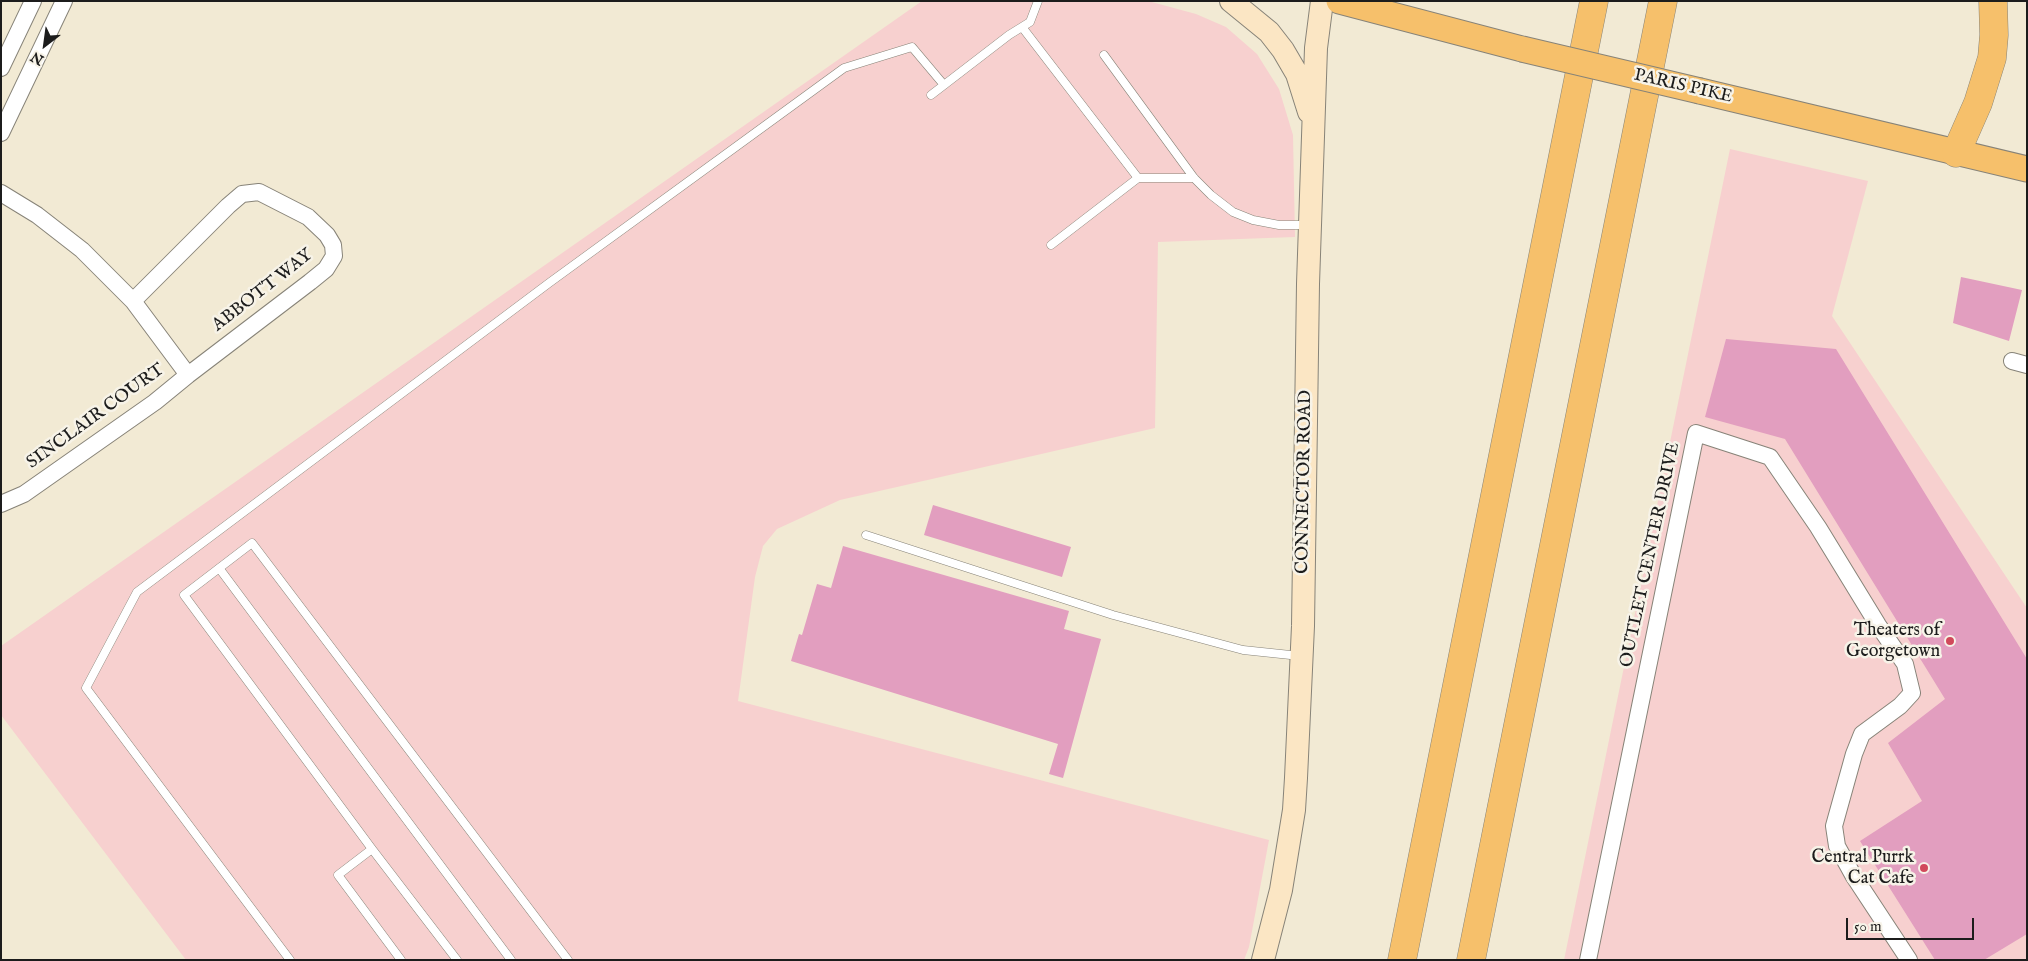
<!DOCTYPE html>
<style>
body{margin:0}
#map{position:relative;width:2028px;height:961px;overflow:hidden;background:#f2ead4;font-family:"IM FELL English",serif}
canvas{display:block}
.frame{position:absolute;inset:0;border:2px solid #1c1c1c;pointer-events:none}
.north{position:absolute;left:20px;top:20px;width:50px;height:50px;-webkit-text-stroke:4px #f7f3e8;paint-order:stroke;rotate:210deg;font-size:14px;font-weight:700;line-height:20px;text-align:center;color:#1c1c1c}
.north::after{content:'';display:block;margin:auto;width:18px;height:22px;background:#1c1c1c;clip-path:polygon(50% 0,100% 100%,50% 72%,0 100%)}
.scale{position:absolute;left:1846px;top:918px;width:128px;height:22px;box-sizing:border-box;border:2px solid #1c1c1c;border-top:0;padding-left:6px;font-size:15px;line-height:18px;white-space:nowrap;color:#1c1c1c;-webkit-text-stroke:4px #f7f3e8;paint-order:stroke}
</style>
<div id="map">
<canvas width="2028" height="961"></canvas>
<div class="frame"></div>
<div class="north">N</div>
<div class="scale">50 m</div>
</div>
<script>
const ctx = document.querySelector('canvas').getContext('2d');
ctx.lineJoin = 'round';
function fill(path, color) {
  ctx.fillStyle = color;
  ctx.fill(path, 'evenodd');
}
function shape(rows) {
  const path = new Path2D();
  for (const r of rows) {
    path.moveTo(r[0], r[1]);
    for (let i = 2; i < r.length; i += 2) path.lineTo(r[i], r[i + 1]);
  }
  return path;
}
function stroke(path, color, width, dash) {
  ctx.strokeStyle = color;
  ctx.lineWidth = width;
  ctx.lineCap = dash ? 'butt' : 'round';
  ctx.setLineDash(dash || []);
  ctx.stroke(path);
}
function write(font, color, halo, rows, align = 'center') {
  ctx.font = font + ' "IM FELL English",serif';
  ctx.lineWidth = 5;
  ctx.setLineDash([]);
  ctx.textBaseline = 'middle';
  ctx.strokeStyle = halo;
  ctx.fillStyle = color;
  for (const [text, x, y, turn = 0] of rows) {
    ctx.save();
    ctx.translate(x, y);
    ctx.rotate((+turn || 0) * Math.PI / 180);
    ctx.textAlign = isNaN(turn) ? turn : align;
    if (halo) ctx.strokeText(text, 0, 0);
    ctx.fillText(text, 0, 0);
    ctx.restore();
  }
}
const built = shape([
 [922,1,1148,1,1196,14,1226,27,1257,54,1279,89,1293,135,1295,237,1158,242,1155,428,840,500,777,529,763,546,755,577,738,701,1269,840,1249,947,1244,960,186,960,1,715,1,646],
 [1730,149,1868,181,1832,316,2027,608,2027,960,1564,960]
]);
const building = shape([
 [1961,277,2022,290,2009,341,1953,323],
 [1726,339,1836,349,2027,659,2027,934,1984,960,1935,960,1860,841,1922,801,1888,743,1945,699,1785,439,1705,417],
 [933,505,1071,547,1062,577,924,535],
 [843,546,1069,611,1064,629,1101,639,1063,778,1049,774,1058,744,791,661,799,634,802,635,817,584,831,588]
]);
const service = shape([
 [1022,27,1138,178,1051,245],
 [1104,55,1194,178,1211,195,1233,212,1253,220,1279,225,1307,225],
 [931,95,1009,35,1030,22,1038,1],
 [1138,178,1194,178],
 [866,535,1113,615,1243,650,1300,656],
 [219,568,511,960],
 [372,849,338,875,401,960],
 [290,960,86,688,137,592,549,283,844,68,912,47,944,85],
 [457,960,372,849,184,595,252,543,568,960]
]);
const minor = shape([
 [1,68,33,1],
 [1,133,64,1],
 [1,193,37,215,82,250,133,301,188,375],
 [2012,361,2027,365],
 [1,504,24,494,155,402,188,375,310,282,326,269,334,256,333,245,327,235,308,217,259,192,242,194,228,206,133,301],
 [1588,960,1696,433,1770,457,1818,527,1878,625,1905,664,1912,693,1900,706,1862,734,1854,754,1834,826,1837,846,1853,875,1909,960]
]);
const secondary = shape([
 [1231,1,1269,32,1283,50,1297,74,1309,112],
 [1263,960,1281,890,1294,810,1296,778,1303,626,1308,284,1316,48,1322,1]
]);
const primary = shape([
 [1339,1,1522,49],
 [1700,91,2027,169]
]);
const motorway = shape([
 [1956,153,1978,103,1992,58,1994,35,1993,1],
 [1402,960,1594,1],
 [1471,960,1663,1]
]);
const primaryBridge = shape([
 [1522,49,1700,91]
]);
const markers = [
 [1950,641,5,"#d1495b"],
 [1924,868,5,"#d1495b"]
];
const streetNames = [
 ["PARIS PIKE",1683,87,13],
 ["ABBOTT WAY",263,291,-38],
 ["SINCLAIR COURT",96,417,-36],
 ["CONNECTOR ROAD",1305,482,-89],
 ["OUTLET CENTER DRIVE",1651,555,-78]
];
const poiNames = [
 ["Theaters of",1940,631],
 ["Georgetown",1940,652],
 ["Central Purrk",1914,858],
 ["Cat Cafe",1914,879]
];
fill(built, '#f7d0cf');
fill(building, '#e29ebf');
stroke(service, '#878378', 9);
stroke(minor, '#878378', 18);
stroke(secondary, '#878378', 24);
stroke(primary, '#878378', 27);
stroke(motorway, '#878378', 29);
stroke(service, '#fff', 8);
stroke(minor, '#fff', 16);
stroke(secondary, '#fbe6c4', 22);
stroke(primary, '#f6c06b', 25);
stroke(motorway, '#f6c06b', 28);
stroke(primaryBridge, '#878378', 27, []);
stroke(primaryBridge, '#f6c06b', 25);
for (const [x, y, r, color] of markers) {
  const dot = new Path2D();
  dot.arc(x, y, r, 0, 2 * Math.PI);
  ctx.fillStyle = color;
  ctx.fill(dot);
  stroke(dot, '#f7f3e8', 2);
}
write('18px', '#1c1c1c', '#f7f3e8', streetNames);
write('18px', '#1c1c1c', '#f7f3e8', poiNames, 'right');
</script>
